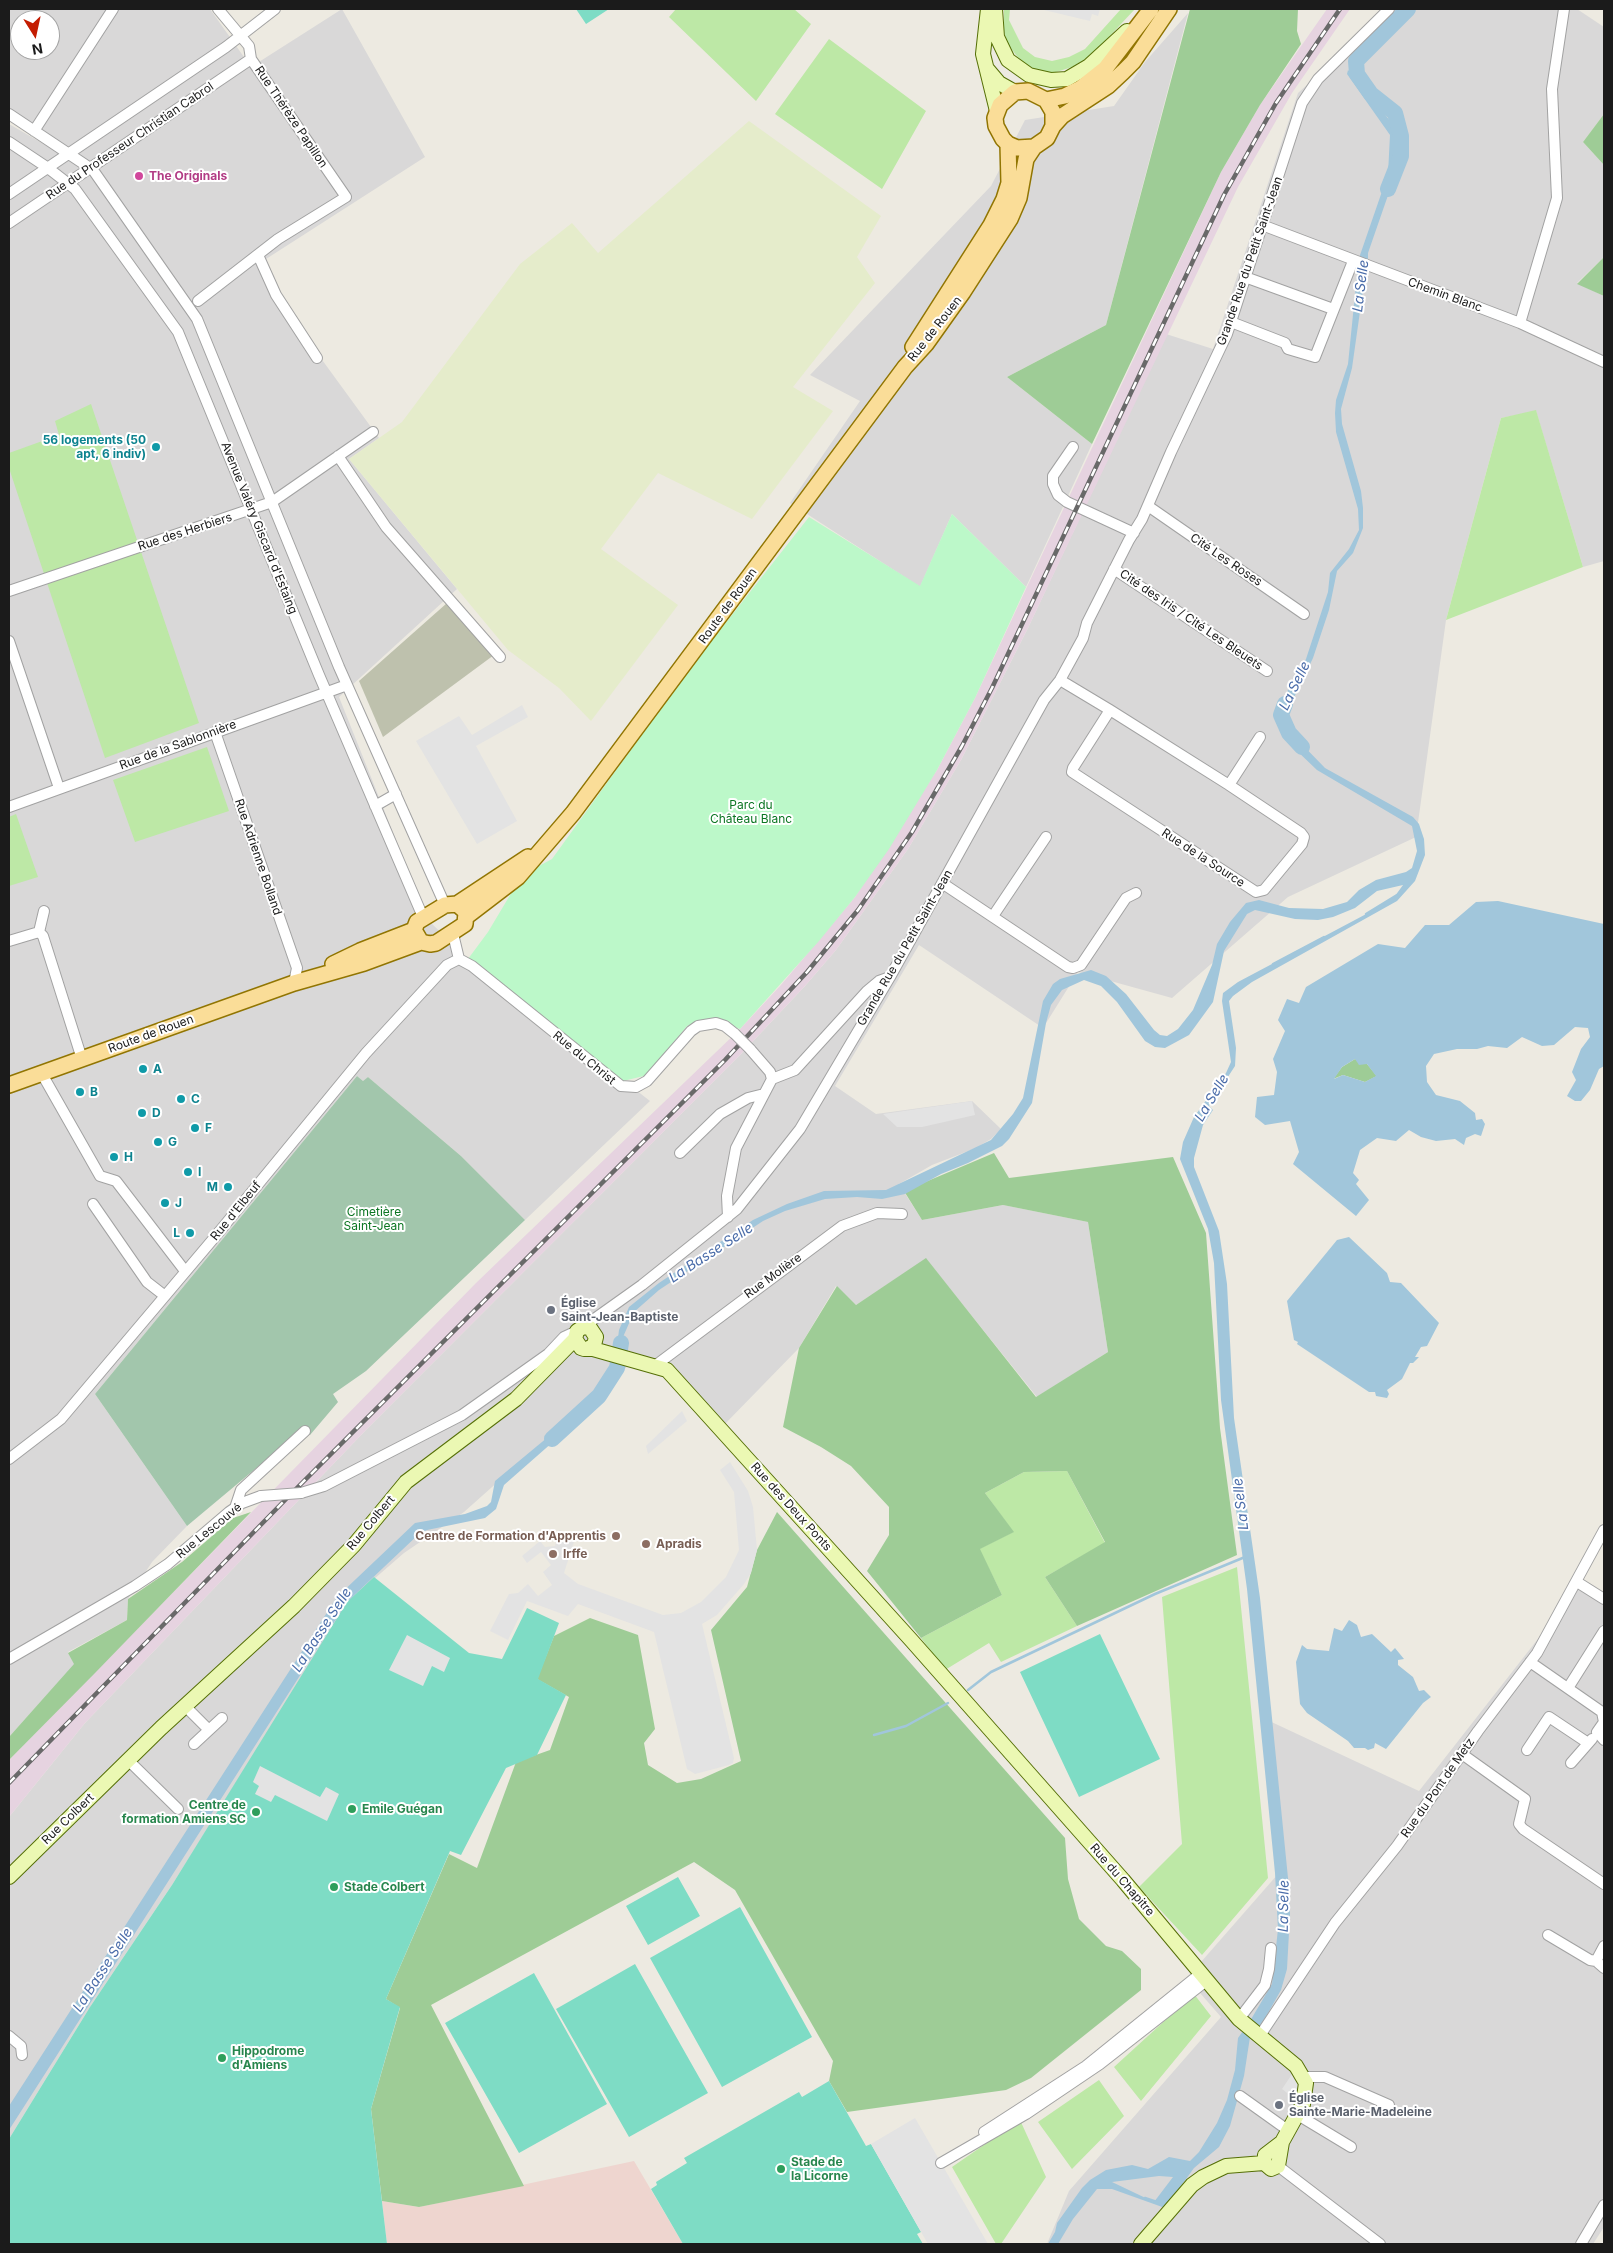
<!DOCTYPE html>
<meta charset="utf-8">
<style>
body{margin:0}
#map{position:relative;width:1613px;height:2253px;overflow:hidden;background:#edeae1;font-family:Inter,sans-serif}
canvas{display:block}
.frame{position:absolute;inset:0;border:10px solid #1b1b1b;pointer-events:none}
.north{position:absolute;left:10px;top:10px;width:50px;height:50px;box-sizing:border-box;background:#fff;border:1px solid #a4a4a4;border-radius:50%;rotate:170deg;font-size:14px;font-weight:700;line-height:20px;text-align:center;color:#1b1b1b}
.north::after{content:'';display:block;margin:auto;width:18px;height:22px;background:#c41d02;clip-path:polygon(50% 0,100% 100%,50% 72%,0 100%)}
</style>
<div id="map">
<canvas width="1613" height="2253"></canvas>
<div class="frame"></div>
<div class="north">N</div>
</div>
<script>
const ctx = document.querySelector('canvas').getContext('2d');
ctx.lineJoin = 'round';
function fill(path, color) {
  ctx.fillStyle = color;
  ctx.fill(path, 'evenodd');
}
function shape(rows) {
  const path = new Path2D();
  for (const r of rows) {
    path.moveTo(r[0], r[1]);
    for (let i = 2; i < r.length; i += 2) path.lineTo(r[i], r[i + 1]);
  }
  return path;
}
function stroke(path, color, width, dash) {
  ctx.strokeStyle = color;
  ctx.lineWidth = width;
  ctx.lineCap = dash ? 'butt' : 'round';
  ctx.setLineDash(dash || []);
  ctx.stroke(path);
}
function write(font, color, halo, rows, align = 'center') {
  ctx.font = font + ' Inter,sans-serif';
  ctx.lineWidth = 4;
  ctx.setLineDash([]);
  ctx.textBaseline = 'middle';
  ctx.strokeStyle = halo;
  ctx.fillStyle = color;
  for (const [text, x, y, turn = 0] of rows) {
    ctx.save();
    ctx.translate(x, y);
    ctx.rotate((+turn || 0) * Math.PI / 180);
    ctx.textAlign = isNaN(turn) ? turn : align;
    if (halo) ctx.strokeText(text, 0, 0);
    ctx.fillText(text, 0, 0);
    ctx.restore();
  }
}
const residential = shape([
 [9,9,210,9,251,67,342,9,425,157,266,259,285,309,379,438,349,459,457,589,339,697,428,920,468,959,650,1101,525,1220,461,1156,368,1077,363,1081,357,1076,95,1394,187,1526,152,1562,128,1599,127,1620,68,1652,75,1664,9,1737,9,124,61,154,9,118],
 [20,20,50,20,50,50,20,50],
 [1391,9,1577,9,1604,27,1604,114,1583,142,1604,165,1604,257,1577,283,1604,296,1604,561,1583,567,1536,411,1501,418,1446,620,1416,837,1288,897,1172,998,1078,972,1043,1028,919,945,835,1086,876,1114,972,1101,1001,1129,991,1139,976,1148,932,1165,899,1184,922,1220,1003,1205,1088,1222,1108,1352,1037,1397,926,1259,856,1305,836,1286,799,1348,722,1427,661,1373,629,1365,464,1512,404,1553,351,1599,172,1885,90,2007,9,2139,9,1817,85,1723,364,1432,742,1053,805,986,836,950,908,849,961,760,1028,628,1166,334,1213,349,1298,93],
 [1188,13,1106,325,1007,377,1092,444,1026,587,952,514,920,587,790,503,860,401,810,375,991,186,1025,120,1114,106,1145,62],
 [1584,1580,1604,1593,1604,2227,1593,2244,1047,2244,1069,2191,1221,2017,1187,1978,1278,1874,1263,1718,1419,1791]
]);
const commercial = shape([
 [634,2161,683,2244,387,2244,382,2201,419,2207]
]);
const industrial = shape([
 [1327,9,1350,9,1292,93,1238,187,1028,628,961,760,908,849,836,950,805,986,742,1053,364,1432,85,1723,9,1817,9,1760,476,1283,740,1029,781,985,855,897,937,770,975,698,1221,172,1260,105]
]);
const construction = shape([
 [447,603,494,655,383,737,359,681]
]);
const farmland = shape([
 [749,121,881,216,857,257,875,283,793,387,833,411,752,519,658,473,601,549,678,605,591,721,559,688,508,650,349,459,402,422,520,264,572,223,598,253]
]);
const grass = shape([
 [676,9,794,9,811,24,756,101,669,17],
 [1004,9,1010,9,1009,20,1023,48,1035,57,1052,61,1069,57,1085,49,1121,9,1135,9,1092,55,1072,67,1053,73,1038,73,1024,64,1016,55,1007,43,1004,31],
 [829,39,926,111,882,189,775,114],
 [91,404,199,723,105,758,9,468,9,453,59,435,55,421],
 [1536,410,1583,567,1446,620,1501,418],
 [207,747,229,811,135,842,113,780],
 [16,814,38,877,9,886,9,817],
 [1067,1471,1105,1543,1045,1577,1077,1626,1001,1662,989,1643,945,1670,921,1638,1002,1595,979,1549,1013,1532,985,1493,1024,1472],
 [1237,1567,1268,1878,1202,1955,1139,1887,1182,1844,1162,1597],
 [1194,1994,1211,2016,1141,2101,1114,2067],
 [1099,2080,1124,2116,1072,2169,1038,2122],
 [1020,2120,1046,2177,1001,2244,996,2244,952,2167]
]);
const forest = shape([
 [1190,9,1298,9,1297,31,1301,44,1260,105,1221,172,1092,444,1007,377,1106,325],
 [1604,114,1604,165,1583,142],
 [1604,257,1604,296,1577,284],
 [1355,1059,1367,1064,1377,1076,1365,1082,1343,1075,1333,1079,1342,1067],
 [994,1153,1009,1178,1173,1157,1206,1233,1220,1428,1237,1555,1077,1626,1045,1577,1105,1542,1067,1471,1024,1472,985,1493,1014,1532,980,1549,1002,1595,921,1638,867,1571,889,1535,889,1507,851,1466,821,1447,783,1427,799,1348,837,1286,856,1305,926,1258,1036,1397,1108,1352,1088,1222,1003,1205,922,1220,904,1191],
 [251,1512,95,1673,9,1760,9,1737,74,1664,68,1653,127,1620,128,1599,182,1562,233,1518],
 [777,1512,1065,1838,1068,1879,1079,1919,1106,1946,1122,1951,1141,1969,1141,1990,1031,2078,1006,2090,847,2112,829,2081,833,2061,735,1890,694,1862,431,2005,524,2186,419,2207,382,2201,371,2109,400,2008,386,1999,449,1854,477,1868,516,1762,550,1750,569,1697,537,1679,554,1636,590,1618,638,1635,655,1729,644,1743,648,1765,677,1783,701,1779,741,1761,711,1630,747,1587,757,1550]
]);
const cemetery = shape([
 [357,1076,363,1081,368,1077,461,1156,525,1220,366,1371,333,1394,338,1402,310,1435,303,1429,187,1526,95,1394]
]);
const park = shape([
 [952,514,1026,587,975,698,937,770,889,849,855,897,819,941,740,1029,710,1018,687,1026,648,1075,623,1081,468,959,488,932,522,875,552,859,684,676,809,517,920,586]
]);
const pitch = shape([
 [576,9,609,9,586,24],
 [374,1577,469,1653,502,1659,527,1608,559,1623,538,1679,566,1695,537,1755,506,1768,461,1855,450,1851,386,1999,400,2007,371,2109,387,2244,9,2244,9,2139,90,2007,172,1885,347,1602],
 [1100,1634,1160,1759,1079,1797,1020,1672],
 [678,1877,700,1916,648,1945,626,1906],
 [740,1907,812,2037,722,2087,650,1958],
 [635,1964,708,2093,629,2137,556,2009],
 [534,1973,607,2104,519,2153,445,2023],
 [829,2081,866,2146,871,2144,921,2232,917,2234,923,2244,683,2244,651,2189,657,2185,656,2182,687,2163,684,2158,799,2092,802,2097]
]);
const parking = shape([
 [1100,9,1098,16,1092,14,1090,21,1044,10],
 [522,705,528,717,476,746,517,821,477,844,416,741,459,716,472,735],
 [972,1101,975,1115,922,1127,897,1127,883,1114],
 [682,1411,687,1421,648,1454,646,1446],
 [730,1462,748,1491,753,1507,757,1550,751,1573,744,1584,717,1615,702,1624,734,1758,733,1763,729,1765,695,1774,687,1769,654,1632,578,1604,568,1616,527,1601,508,1640,490,1631,509,1594,518,1593,528,1584,538,1596,552,1585,543,1572,551,1565,541,1552,527,1563,522,1556,540,1541,545,1547,555,1546,559,1530,576,1535,564,1573,578,1584,663,1615,681,1613,701,1602,726,1577,739,1550,734,1492,720,1470],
 [407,1635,450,1658,444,1672,432,1666,423,1686,389,1670],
 [260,1766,320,1797,326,1787,339,1794,327,1821,275,1795,271,1802,255,1794,259,1786,253,1782],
 [1294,2071,1301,2084,1298,2107,1289,2101,1291,2096,1282,2089],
 [915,2118,988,2244,928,2244,871,2144]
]);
const water = shape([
 [1348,70,1391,122,1397,137,1394,178,1368,253,1368,262,1359,258,1388,174,1390,135,1347,74],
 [1358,265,1366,269,1352,368,1341,409,1342,424,1361,491,1363,508,1363,528,1353,553,1337,571,1329,610,1313,658,1284,718,1288,730,1325,768,1413,817,1419,824,1424,839,1425,855,1415,881,1397,901,1252,982,1233,996,1229,1001,1236,1048,1235,1066,1209,1106,1213,1110,1203,1125,1194,1158,1194,1167,1219,1231,1227,1284,1234,1418,1260,1598,1289,1888,1290,1914,1287,1969,1281,1990,1259,2029,1250,2021,1272,1984,1278,1929,1275,1873,1247,1589,1221,1400,1214,1263,1208,1229,1180,1159,1183,1142,1194,1117,1226,1073,1231,1062,1222,1001,1223,993,1238,982,1370,912,1395,896,1403,885,1377,891,1355,908,1333,917,1318,920,1295,919,1255,910,1247,914,1224,951,1213,1002,1189,1035,1165,1048,1155,1047,1145,1041,1117,1002,1101,986,1084,980,1062,990,1051,1005,1046,1023,1032,1103,1009,1139,1002,1146,968,1163,941,1174,905,1194,882,1199,857,1197,825,1199,785,1211,763,1221,659,1290,634,1312,623,1337,624,1356,616,1354,619,1330,629,1307,659,1283,753,1220,787,1204,824,1191,886,1190,991,1140,1013,1114,1023,1098,1043,1001,1053,984,1060,979,1091,970,1106,976,1126,994,1154,1030,1160,1035,1167,1036,1178,1029,1193,1010,1212,965,1217,944,1230,922,1246,903,1259,900,1289,908,1323,909,1347,902,1359,890,1376,880,1406,872,1412,868,1417,851,1412,826,1317,770,1295,749,1275,719,1288,690,1306,659,1328,592,1330,573,1349,549,1359,530,1358,509,1336,432,1335,413,1336,400,1348,364],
 [1498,901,1604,924,1604,1066,1599,1069,1590,1090,1581,1101,1575,1101,1567,1096,1576,1080,1572,1072,1581,1049,1590,1037,1588,1028,1575,1027,1554,1045,1542,1046,1522,1037,1507,1048,1488,1046,1477,1049,1457,1049,1434,1054,1426,1066,1427,1082,1436,1095,1460,1101,1475,1113,1476,1120,1482,1119,1485,1124,1481,1136,1475,1134,1466,1138,1464,1145,1455,1139,1436,1141,1421,1137,1409,1130,1396,1141,1377,1138,1360,1150,1353,1173,1359,1180,1356,1184,1369,1200,1356,1216,1293,1164,1299,1152,1290,1121,1265,1125,1255,1117,1257,1097,1274,1095,1277,1072,1273,1059,1285,1031,1278,1020,1287,999,1299,1003,1306,987,1378,944,1405,948,1425,925,1449,925,1476,902],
 [1355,1059,1359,1065,1367,1064,1376,1076,1365,1082,1343,1075,1334,1079,1342,1067],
 [1349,1237,1387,1273,1390,1282,1401,1283,1439,1323,1427,1346,1421,1347,1415,1357,1419,1357,1413,1363,1410,1363,1402,1379,1387,1390,1389,1394,1387,1398,1376,1396,1375,1392,1369,1392,1297,1344,1298,1342,1294,1340,1287,1301,1337,1240],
 [566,1422,570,1427,504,1485,496,1509,485,1518,427,1530,420,1533,347,1602,9,2130,9,2106,337,1597,415,1523,465,1514,487,1506,491,1502,495,1481],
 [1349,1620,1357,1625,1361,1637,1372,1634,1391,1652,1395,1648,1404,1659,1398,1660,1398,1665,1413,1677,1419,1691,1424,1690,1431,1697,1423,1703,1386,1749,1375,1743,1374,1748,1368,1750,1365,1748,1354,1748,1348,1741,1307,1713,1300,1704,1296,1662,1302,1645,1307,1649,1329,1651,1334,1628,1342,1631],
 [1243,2031,1250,2037,1244,2076,1230,2126,1219,2147,1194,2168,1165,2208,1112,2189,1097,2189,1073,2219,1058,2244,1048,2244,1055,2232,1057,2223,1082,2188,1090,2180,1106,2170,1132,2165,1148,2169,1169,2157,1190,2161,1199,2152,1217,2123,1227,2100,1235,2070,1238,2038],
 [1159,2176,1173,2177,1154,2202,1112,2182]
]);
const stream = shape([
 [1366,914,1397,895],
 [1273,964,1324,937],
 [968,1690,991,1672,1155,1594,1245,1557],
 [874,1735,906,1726,948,1703],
 [1145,2198,1157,2202]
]);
const river = shape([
 [1388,189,1401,156,1401,136,1395,113,1371,94,1357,74,1356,61,1408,9],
 [1285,704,1281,715,1289,733,1302,747],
 [552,1439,599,1396,617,1368,621,1343]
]);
const street = shape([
 [9,114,93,170,197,319,339,667,445,905],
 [34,131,113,9],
 [9,142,48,168,75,189,178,332,319,675,423,917],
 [9,194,226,47,275,9],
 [9,223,251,59],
 [1262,225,1520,323,1604,362],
 [258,255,276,295,317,358],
 [1245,277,1333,309],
 [198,301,278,239,346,197,251,59,249,46,218,9],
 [1231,322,1285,343,1288,349,1315,357,1353,261],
 [1520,323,1557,198,1552,89,1564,9],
 [1073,447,1053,476,1053,484,1058,495,1067,502,1134,533],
 [338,456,386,527,500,657],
 [1148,506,1304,614],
 [1114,569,1267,671],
 [9,591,272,502,373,432],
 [9,641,59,788],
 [1060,680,1110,710,1229,785,1301,833,1304,837,1302,844,1264,890,1256,892,1072,772,1073,768,1110,710],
 [215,732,297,968,294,983],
 [1229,785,1260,737],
 [375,806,396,794],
 [9,807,347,685],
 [942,883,1068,967,1073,968,1081,965,1126,898,1136,893],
 [993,916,1046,837],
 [39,932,44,911],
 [453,934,459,959],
 [9,941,39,932,43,936,82,1059],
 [459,959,472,966,621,1086,636,1087,647,1081,691,1031,698,1026,716,1023,725,1026,735,1034],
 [750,1049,770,1072,772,1079],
 [42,1074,100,1176,116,1181,185,1271],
 [772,1079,795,1070,867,991,879,981,890,977],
 [680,1153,720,1114,748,1098,764,1094],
 [93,1204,147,1282,165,1296],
 [728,1217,727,1196,736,1148,772,1079],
 [583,1327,642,1285,737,1209,800,1129,890,977,1044,700,1060,680,1083,638,1087,623,1129,540,1142,519,1171,452,1227,334,1302,103,1318,79,1389,9],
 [656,1365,842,1226,877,1213,902,1214],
 [9,1459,61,1419,214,1238,366,1053,447,965,459,959],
 [301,1493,324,1486,462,1415,548,1354,564,1337,577,1331],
 [235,1508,241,1490,305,1431],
 [1577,1582,1604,1599],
 [9,1659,135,1586,168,1564,229,1512,242,1503,261,1496],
 [1530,1662,1602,1712,1604,1722,1597,1732,1604,1740],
 [1568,1688,1604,1631],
 [185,1706,209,1730],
 [194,1744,222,1718],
 [1527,1750,1549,1717,1588,1743],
 [1462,1754,1525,1799,1519,1824,1523,1829,1604,1884],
 [128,1760,178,1809],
 [1571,1763,1592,1739],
 [1548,1935,1590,1960,1596,1961],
 [1604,1946,1596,1961,1604,1968],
 [1239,2019,1265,1985,1269,1969,1271,1948],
 [9,2036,21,2046,22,2055],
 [1259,2037,1335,1923,1397,1846,1478,1731,1537,1653,1604,1530],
 [1303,2077,1325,2077,1389,2105],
 [1240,2096,1289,2131],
 [1298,2115,1351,2147],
 [984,2132,1086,2066,1200,1974],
 [941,2163,1026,2114,1100,2064,1206,1981],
 [1278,2166,1380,2244],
 [1581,2244,1604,2205]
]);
const secondary = shape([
 [988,9,983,54,997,111],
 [995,9,997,37,1008,60,1029,75,1051,80,1067,79,1089,66,1127,31],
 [988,70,999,83,1015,92],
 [587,1349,594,1345,596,1337,590,1328,583,1327,577,1331,575,1339,581,1348,584,1349,593,1349,667,1370,912,1641,1123,1880,1239,2019,1296,2066,1306,2083,1303,2104,1282,2142,1265,2155,1264,2163],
 [9,1877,161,1728,294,1606,354,1545,406,1482,516,1399,575,1339],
 [1264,2163,1271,2169,1278,2166,1282,2142],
 [1141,2244,1192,2185,1203,2177,1226,2166,1264,2163]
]);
const primary = shape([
 [1046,100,1065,96,1081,88,1105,69,1151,9],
 [1053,126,1062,116,1108,86,1123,72,1133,62,1169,9],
 [913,347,991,225,1004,199,1009,183,1008,144],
 [457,904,466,912,465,924,436,943,430,944,421,942,414,930,417,922,445,905,457,904],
 [457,904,528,857],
 [467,916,518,877,573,813,905,367,926,344,963,292,1010,219,1019,198,1026,159,1034,147,1047,138,1053,126,1053,112,1046,100,1028,91,1015,92,1000,105,995,118,996,126,1003,139,1008,144,1017,148,1034,147],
 [333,964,360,951,414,930],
 [9,1085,294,983,364,963,421,942]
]);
const rail = shape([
 [9,1783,287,1498,725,1060,807,972,858,910,912,832,962,746,992,688,1224,195,1276,103,1340,9]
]);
const streetBridge = shape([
 [735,1034,750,1049],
 [261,1496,301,1493]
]);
const markers = [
 [139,176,5,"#d1479c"],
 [156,447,5,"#0f9aa8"],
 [143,1069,5,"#0f9aa8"],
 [80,1092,5,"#0f9aa8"],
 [181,1099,5,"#0f9aa8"],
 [142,1113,5,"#0f9aa8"],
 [195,1128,5,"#0f9aa8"],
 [158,1142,5,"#0f9aa8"],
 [114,1157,5,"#0f9aa8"],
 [188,1172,5,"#0f9aa8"],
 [228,1187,5,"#0f9aa8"],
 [165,1203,5,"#0f9aa8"],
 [190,1233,5,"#0f9aa8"],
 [551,1310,5,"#6b7280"],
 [616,1536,5,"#8d6e63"],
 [646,1544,5,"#8d6e63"],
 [553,1554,5,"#8d6e63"],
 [352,1809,5,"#2e9e5b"],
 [256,1812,5,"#2e9e5b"],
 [334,1887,5,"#2e9e5b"],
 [222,2058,5,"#2e9e5b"],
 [1279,2105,5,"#6b7280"],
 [781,2169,5,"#2e9e5b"]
];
const streetNames = [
 ["Rue Thérèze Papillon",291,117,56],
 ["Rue du Professeur Christian Cabrol",130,141,-34],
 ["Grande Rue du Petit Saint-Jean",1250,261,-71],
 ["Chemin Blanc",1445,295,20],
 ["Rue de Rouen",935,329,-52],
 ["Avenue Valéry Giscard d'Estaing",259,528,68],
 ["Rue des Herbiers",185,532,-18],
 ["Cité Les Roses",1226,560,34],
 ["Route de Rouen",728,606,-54],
 ["Cité des Iris / Cité Les Bleuets",1191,620,34],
 ["Rue de la Sablonnière",178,745,-20],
 ["Rue Adrienne Bolland",258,857,71],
 ["Rue de la Source",1203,858,33],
 ["Grande Rue du Petit Saint-Jean",905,948,-60],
 ["Route de Rouen",151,1034,-20],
 ["Rue du Christ",584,1058,39],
 ["Rue d'Elbeuf",236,1211,-51],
 ["Rue Molière",773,1276,-36],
 ["Rue des Deux Ponts",791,1507,48],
 ["Rue Colbert",371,1523,-50],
 ["Rue Lescouvé",209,1531,-39],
 ["Rue du Pont de Metz",1438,1788,-55],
 ["Rue Colbert",68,1819,-44],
 ["Rue du Chapitre",1122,1880,49]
];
const hotelNames = [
 ["The Originals",149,176]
];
const cultureNames = [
 ["56 logements (50",146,440,"right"],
 ["apt, 6 indiv)",146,454,"right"],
 ["A",153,1069],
 ["B",90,1092],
 ["C",191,1099],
 ["D",152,1113],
 ["F",205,1128],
 ["G",168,1142],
 ["H",124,1157],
 ["I",198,1172],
 ["M",218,1187,"right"],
 ["J",175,1203],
 ["L",180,1233,"right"]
];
const parkNames = [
 ["Parc du",751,805],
 ["Château Blanc",751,819],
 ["Cimetière",374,1212],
 ["Saint-Jean",374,1226]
];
const worshipNames = [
 ["Église",561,1303],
 ["Saint-Jean-Baptiste",561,1317],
 ["Église",1289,2098],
 ["Sainte-Marie-Madeleine",1289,2112]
];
const educationNames = [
 ["Centre de Formation d'Apprentis",606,1536,"right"],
 ["Apradis",656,1544],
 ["Irffe",563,1554]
];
const leisureNames = [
 ["Centre de",246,1805,"right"],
 ["formation Amiens SC",246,1819,"right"],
 ["Emile Guégan",362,1809],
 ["Stade Colbert",344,1887],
 ["Hippodrome",232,2051],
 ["d'Amiens",232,2065],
 ["Stade de",791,2162],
 ["la Licorne",791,2176]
];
const waterNames = [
 ["La Selle",1361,286,-83],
 ["La Selle",1295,686,-64],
 ["La Selle",1212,1098,-59],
 ["La Basse Selle",711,1253,-33],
 ["La Selle",1241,1504,-97],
 ["La Basse Selle",322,1630,-57],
 ["La Selle",1284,1906,-89],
 ["La Basse Selle",103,1970,-57]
];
fill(residential, '#d9d8d8');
fill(commercial, '#eed5cf');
fill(industrial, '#e6d3e0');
fill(construction, '#bec1ad');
fill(farmland, '#e5eccb');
fill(grass, '#bde8a6');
fill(forest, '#9ecc96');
fill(cemetery, '#a2c6ac');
fill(park, '#bcf8c9');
fill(pitch, '#7edcc5');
fill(parking, '#e3e3e3');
fill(water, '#a1c6db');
stroke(stream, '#a1c6db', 2.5);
stroke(river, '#a1c6db', 16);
stroke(street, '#a2a2a2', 12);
stroke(secondary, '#556f06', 16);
stroke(primary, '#917502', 18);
stroke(street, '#fff', 10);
stroke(secondary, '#ebf8b3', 14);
stroke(primary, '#fadd98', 15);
stroke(rail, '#696969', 4.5);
stroke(rail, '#fff', 2.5, [8]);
stroke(streetBridge, '#a2a2a2', 12, []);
stroke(streetBridge, '#fff', 10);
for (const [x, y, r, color] of markers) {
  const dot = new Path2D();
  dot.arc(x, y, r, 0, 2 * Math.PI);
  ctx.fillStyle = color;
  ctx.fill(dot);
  stroke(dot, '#fff', 2);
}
write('12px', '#1b1b1b', '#fff', streetNames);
write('bold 12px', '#b23c85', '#fff', hotelNames, 'left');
write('bold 12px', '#0d838f', '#fff', cultureNames, 'left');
write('12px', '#0c7623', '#fff', parkNames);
write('bold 12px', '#5b616d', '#fff', worshipNames, 'left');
write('bold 12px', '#785e54', '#fff', educationNames, 'left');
write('bold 12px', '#27864d', '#fff', leisureNames, 'left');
write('italic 14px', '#4a6ca9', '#fff', waterNames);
</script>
